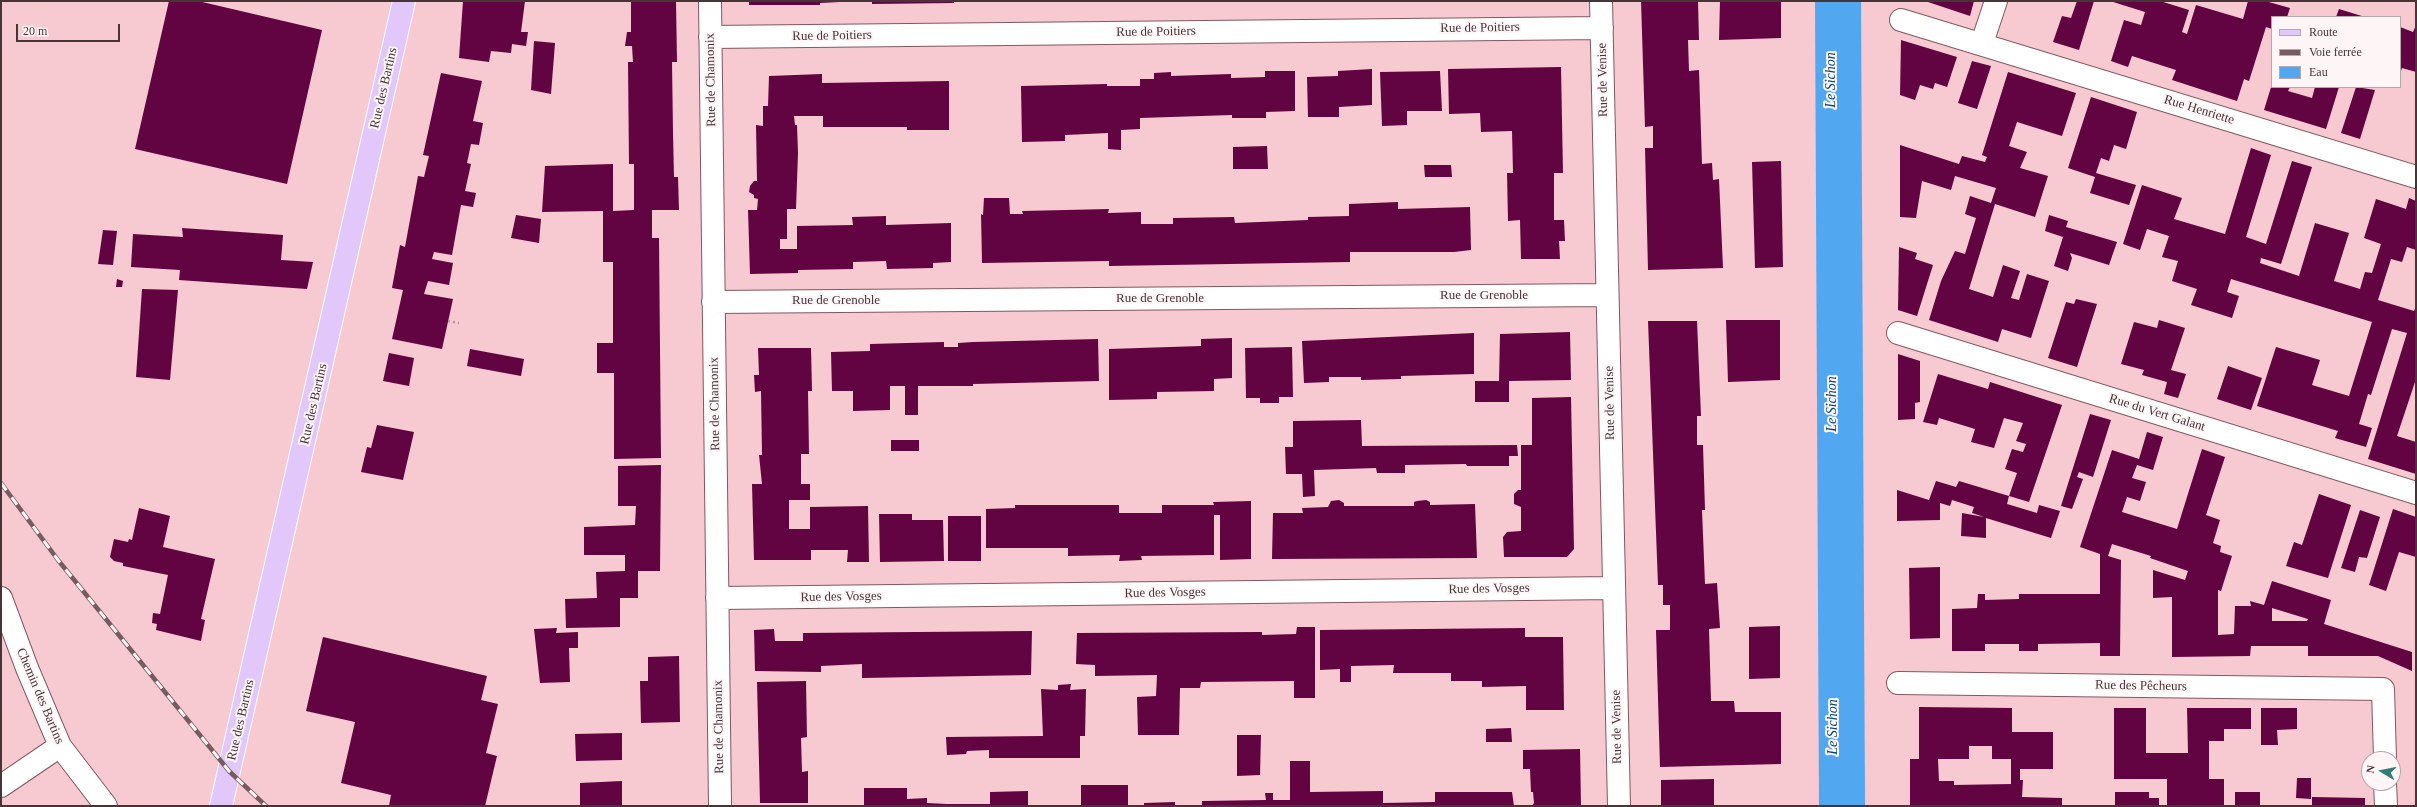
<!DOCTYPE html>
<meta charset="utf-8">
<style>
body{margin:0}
#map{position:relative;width:2417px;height:807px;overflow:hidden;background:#f7c9d0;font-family:Georgia,serif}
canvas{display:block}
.frame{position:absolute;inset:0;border:2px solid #463437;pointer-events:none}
.legend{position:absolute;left:2271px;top:16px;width:130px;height:72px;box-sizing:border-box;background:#fef5f6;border:1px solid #b4a8aa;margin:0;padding:5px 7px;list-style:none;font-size:12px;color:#463437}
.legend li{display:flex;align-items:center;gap:8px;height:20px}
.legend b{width:20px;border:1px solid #b4a8aa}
.north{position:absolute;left:2361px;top:751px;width:40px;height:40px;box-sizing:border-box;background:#fef5f6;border:1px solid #b4a8aa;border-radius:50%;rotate:280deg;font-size:11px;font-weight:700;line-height:16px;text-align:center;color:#463437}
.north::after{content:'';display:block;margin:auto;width:14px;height:18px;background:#347b75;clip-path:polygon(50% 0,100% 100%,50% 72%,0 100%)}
.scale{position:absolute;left:16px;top:24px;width:104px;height:18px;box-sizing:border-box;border:2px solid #463437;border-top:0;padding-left:5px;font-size:12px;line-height:14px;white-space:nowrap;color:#463437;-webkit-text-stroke:3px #fef5f6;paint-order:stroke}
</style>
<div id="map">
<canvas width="2417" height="807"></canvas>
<div class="frame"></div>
<ul class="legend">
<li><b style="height:5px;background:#e2c8fa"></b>Route</li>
<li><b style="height:5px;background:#765c60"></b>Voie ferrée</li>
<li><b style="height:11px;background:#51a7f0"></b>Eau</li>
</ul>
<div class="north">N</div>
<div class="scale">20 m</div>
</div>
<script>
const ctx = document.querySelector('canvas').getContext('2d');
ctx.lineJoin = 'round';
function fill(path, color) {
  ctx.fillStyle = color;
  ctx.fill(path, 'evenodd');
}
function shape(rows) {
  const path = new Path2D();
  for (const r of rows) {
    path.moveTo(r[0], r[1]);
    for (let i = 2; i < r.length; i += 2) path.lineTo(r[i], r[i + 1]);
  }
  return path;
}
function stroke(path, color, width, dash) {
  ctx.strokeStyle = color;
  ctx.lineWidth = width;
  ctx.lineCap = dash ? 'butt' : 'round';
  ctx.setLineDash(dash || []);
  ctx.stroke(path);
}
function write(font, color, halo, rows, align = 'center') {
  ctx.font = font + ' Georgia,serif';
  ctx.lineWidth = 4;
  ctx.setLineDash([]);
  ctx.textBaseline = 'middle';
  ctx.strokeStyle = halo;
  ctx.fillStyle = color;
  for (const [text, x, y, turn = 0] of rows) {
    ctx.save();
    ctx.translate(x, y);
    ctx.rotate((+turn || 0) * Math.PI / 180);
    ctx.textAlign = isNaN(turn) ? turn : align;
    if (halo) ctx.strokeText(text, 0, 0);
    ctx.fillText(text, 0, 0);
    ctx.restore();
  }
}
const water = shape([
 [1815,1,1861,1,1865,806,1819,806]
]);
const building = shape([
 [169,1,198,1,322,30,287,184,135,149],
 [463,1,525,1,521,32,528,32,526,46,512,44,511,53,491,51,489,62,459,58],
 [631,1,676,1,677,62,672,62,673,133,674,177,678,177,679,210,652,210,652,238,659,238,661,458,614,459,614,373,597,373,597,343,613,343,613,262,603,262,603,211,542,212,545,166,613,164,613,211,634,210,634,164,629,164,628,62,633,62,632,46,625,46,627,32,631,32],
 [749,1,840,1,840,2,820,3,820,5,749,5],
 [872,1,954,1,954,3,872,4],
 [1641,1,1698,1,1699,40,1688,40,1689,71,1699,70,1702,164,1712,163,1713,180,1719,179,1723,268,1648,270,1645,148,1653,148,1653,126,1645,127],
 [1720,1,1781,1,1781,38,1719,40],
 [1925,1,1974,1,1970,16],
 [2077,1,2094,1,2079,50,2053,42,2062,16,2071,18],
 [2110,1,2160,1,2189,10,2182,32,2187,34,2196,5,2243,19,2248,1,2265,1,2290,8,2287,17,2272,17,2272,29,2266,27,2249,81,2244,79,2237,101,2172,80,2176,70,2132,56,2128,67,2111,61,2124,20,2141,25,2145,12],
 [2339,9,2365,17,2336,17],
 [2416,25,2416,72,2402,68,2400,74,2400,27,2413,32],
 [1901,40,1957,57,1947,87,1935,83,1933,89,1920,85,1915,100,1900,95],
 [534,41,555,43,551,94,531,90],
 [1972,61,1991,66,1977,109,1958,103],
 [1561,67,1563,173,1554,173,1554,220,1564,220,1565,241,1559,241,1560,259,1521,259,1520,220,1508,221,1507,173,1513,173,1512,131,1481,132,1480,113,1449,114,1448,69],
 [1372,69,1372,105,1339,107,1339,117,1308,117,1307,77,1338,76,1338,71],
 [1265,71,1295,71,1295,111,1266,112,1266,118,1232,118,1232,115,1140,118,1140,129,1121,130,1121,150,1108,149,1108,133,1065,135,1065,141,1022,142,1021,86,1107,84,1107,86,1140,86,1140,79,1154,79,1154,73,1171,72,1171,76,1231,74,1231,78,1265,77],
 [1440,71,1442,111,1407,111,1407,125,1382,126,1380,72],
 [2008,72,2076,93,2062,136,2017,122,2009,146,2027,152,2020,168,2048,176,2035,217,1995,204,1969,289,1993,297,2003,265,2020,271,2011,298,2019,300,2027,274,2049,281,2031,338,2002,329,1998,342,1929,320,1941,281,1955,251,1965,254,1976,218,1965,214,1970,196,1991,203,1996,188,1955,176,1951,190,1922,181,1916,218,1900,217,1900,145,1959,164,1962,156,1985,162,1987,157,1982,155],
 [441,73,482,81,473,121,483,123,479,145,471,144,467,163,471,164,465,191,476,193,473,207,461,205,452,255,434,252,432,259,453,263,449,285,428,281,424,294,453,299,442,349,392,339,403,290,392,288,400,245,405,247,418,176,424,177,429,156,423,155],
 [822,74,822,83,949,81,949,130,907,130,907,127,823,127,823,116,794,116,795,125,797,125,798,153,796,209,787,209,787,239,780,239,780,249,797,249,797,226,853,225,852,217,886,216,886,225,951,223,951,262,933,263,933,268,887,269,886,261,853,262,853,269,798,270,798,273,750,274,748,210,757,210,758,199,754,198,754,195,749,192,750,186,754,181,757,181,756,125,763,126,763,106,768,106,769,76],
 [2272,84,2272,87,2290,87,2288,91,2312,98,2315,87,2339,87,2326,129,2264,110],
 [2356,87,2375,90,2360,139,2341,133],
 [2091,97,2137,112,2126,149,2114,145,2109,161,2101,158,2096,173,2136,185,2129,205,2090,193,2095,177,2068,168],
 [1267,146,1268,169,1233,169,1233,147],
 [2251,148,2271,155,2246,237,2266,244,2292,161,2312,167,2281,264,2261,258,2260,263,2299,276,2315,223,2349,233,2334,281,2360,289,2365,272,2372,273,2381,244,2364,238,2376,199,2406,209,2409,198,2416,201,2416,250,2407,247,2402,262,2391,259,2378,300,2414,311,2416,306,2416,379,2397,436,2416,442,2416,474,2368,459,2407,333,2392,329,2371,395,2368,394,2359,424,2372,428,2366,447,2335,438,2338,431,2257,406,2276,347,2320,360,2312,385,2349,396,2372,322,2231,279,2227,292,2239,296,2232,318,2191,305,2197,289,2172,281,2178,261,2162,257,2169,236,2147,229,2140,250,2123,244,2142,185,2182,198,2174,219,2225,234],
 [1781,161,1783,267,1755,268,1752,162],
 [1424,165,1451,165,1452,177,1425,177],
 [984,198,1009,198,1010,214,1023,214,1022,211,1109,209,1108,213,1141,212,1141,224,1173,224,1173,218,1234,217,1235,223,1308,220,1308,217,1349,216,1349,204,1398,202,1398,209,1470,207,1471,250,1454,252,1350,252,1350,262,1109,266,1109,261,982,263,981,214,983,215],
 [516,215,541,219,539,243,511,238],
 [2049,215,2068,221,2066,227,2117,242,2109,265,2070,253,2072,258,2068,271,2054,266,2063,237,2045,231],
 [182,228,283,235,281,260,313,262,307,289,179,280,180,270,131,267,133,234,183,237],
 [103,230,117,231,113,265,98,264],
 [1899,247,1917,253,1915,259,1933,265,1917,316,1898,310],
 [117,279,123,281,122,287,116,287],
 [142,289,178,290,170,380,136,377],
 [2076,299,2097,304,2077,367,2048,358,2066,302,2074,304],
 [1726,320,1780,320,1780,380,1728,382],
 [2159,320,2185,328,2171,370,2186,374,2178,398,2164,394,2167,382,2142,375,2144,370,2121,364,2134,322,2157,328],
 [1648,321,1697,321,1701,416,1697,416,1697,445,1703,445,1705,510,1702,510,1705,584,1717,583,1720,628,1709,629,1711,701,1734,701,1735,712,1781,712,1781,764,1660,767,1656,630,1670,630,1670,605,1663,605,1663,585,1658,585],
 [1570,332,1571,380,1509,381,1509,402,1475,402,1475,381,1499,381,1500,334],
 [1474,333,1474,374,1401,376,1401,379,1361,380,1361,377,1329,377,1329,382,1304,383,1302,341],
 [1232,338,1232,378,1214,379,1214,391,1157,392,1157,399,1109,400,1109,349,1201,346,1201,339],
 [1098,339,1099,381,973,384,973,386,918,386,918,415,905,415,905,386,890,386,890,410,853,411,853,391,832,391,831,352,870,351,870,344,944,342,944,347,958,347,958,343,973,342],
 [1292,347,1293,397,1279,397,1279,403,1260,403,1260,398,1246,398,1245,348],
 [758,348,811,348,812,391,808,391,809,454,801,454,801,484,810,484,810,500,789,500,789,529,810,529,810,507,868,506,869,562,847,562,848,550,811,550,811,560,754,560,752,484,762,484,759,455,762,455,761,391,755,392,754,375,759,375],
 [470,349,524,359,521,376,467,366],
 [389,353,414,358,409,386,383,381],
 [1898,354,1920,361,1920,402,1915,403,1915,419,1898,420],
 [2228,366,2262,378,2251,410,2217,399],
 [1938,374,1988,389,1990,382,2062,405,2029,502,2009,496,2017,473,2005,469,2012,449,2023,452,2026,444,2016,441,2023,423,2004,418,1994,448,1971,442,1975,429,1939,418,1937,425,1923,422],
 [1571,397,1574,549,1567,557,1504,557,1503,537,1507,532,1521,531,1521,507,1514,504,1514,494,1518,490,1521,490,1521,445,1532,445,1532,398],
 [2090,414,2111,420,2093,477,2079,472,2077,477,2083,479,2072,509,2061,506],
 [1361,420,1362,446,1517,445,1518,456,1509,456,1509,466,1467,466,1466,464,1405,465,1405,473,1377,473,1376,468,1314,470,1315,496,1303,497,1302,474,1286,474,1285,447,1293,447,1293,421],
 [377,425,414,432,403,480,361,472,367,447,371,448],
 [2147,432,2163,437,2153,470,2137,465,2132,478,2146,482,2140,501,2127,497,2122,512,2177,529,2202,449,2225,457,2206,515,2220,520,2213,543,2221,546,2220,552,2232,556,2221,591,2218,590,2218,635,2234,634,2235,606,2251,606,2250,601,2264,605,2272,581,2331,600,2324,624,2412,652,2412,671,2378,656,2308,656,2308,646,2251,646,2250,656,2172,657,2172,597,2153,598,2153,570,2185,580,2188,571,2150,558,2151,556,2112,544,2108,556,2121,560,2120,656,2100,656,2100,643,2038,644,2038,651,2019,651,2019,644,1985,644,1985,651,1952,651,1952,609,1977,608,1978,594,1985,594,1985,600,2019,599,2019,594,2100,594,2100,554,2080,547,2112,450,2139,459],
 [2272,608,2308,619,2307,621,2272,621],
 [891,440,919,440,919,451,891,451],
 [661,465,660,571,638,571,638,598,620,598,620,627,566,628,565,599,597,598,596,572,625,571,625,555,584,555,584,527,635,525,636,506,618,506,618,466],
 [1936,481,1956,487,1959,481,2009,496,2007,504,2037,513,2039,505,2060,511,2051,538,1986,518,1986,538,1961,536,1962,513,1984,517,1972,513,1974,507,1952,500,1950,506,1940,503,1940,520,1897,521,1897,490,1929,500],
 [2319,494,2351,505,2328,578,2286,566,2294,542,2302,545],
 [1339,500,1344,503,1344,506,1414,506,1414,502,1417,501,1426,500,1430,502,1430,505,1475,504,1477,558,1272,559,1273,513,1303,513,1302,508,1328,507,1331,501],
 [1251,501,1251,559,1220,560,1220,515,1214,515,1214,555,1141,556,1142,560,1119,561,1120,555,1068,556,1068,548,986,548,986,509,1015,508,1015,505,1119,505,1119,513,1162,513,1162,505,1214,505,1213,502],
 [139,508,170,516,163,547,215,559,201,619,205,620,201,641,156,630,157,624,152,623,153,613,160,614,168,575,123,566,123,563,114,561,110,557,114,539,128,542,129,539,132,540],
 [2393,509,2416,517,2416,557,2399,552,2386,591,2369,585],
 [2360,510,2380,517,2367,558,2359,557,2355,572,2341,568],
 [879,514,912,514,912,520,943,520,944,561,880,562],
 [948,516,981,516,981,561,948,561],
 [1940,567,1940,638,1910,639,1909,568],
 [1780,626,1780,678,1749,679,1749,627],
 [1297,627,1315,627,1315,698,1294,698,1294,681,1201,682,1200,688,1180,688,1179,735,1138,735,1137,697,1156,696,1157,675,1095,676,1095,665,1076,664,1077,633,1262,632,1262,635,1296,634],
 [557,628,556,633,578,632,578,648,569,648,570,682,540,683,534,629],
 [1525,628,1525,637,1563,637,1564,710,1526,710,1526,686,1482,687,1482,681,1451,681,1451,673,1393,673,1394,665,1351,666,1351,682,1340,682,1340,669,1320,670,1320,630],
 [774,629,775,641,803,641,803,633,1032,631,1031,675,862,678,862,664,821,666,821,672,755,671,754,630],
 [323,637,487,676,481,700,498,704,486,753,497,756,485,806,389,806,391,795,341,783,355,722,306,711],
 [679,656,680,722,641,723,640,681,648,681,648,657],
 [806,681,807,737,801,738,802,772,808,771,808,803,760,803,757,682],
 [1071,684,1070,690,1086,689,1085,736,1080,736,1080,758,989,758,989,750,967,751,966,754,947,755,946,737,1043,736,1041,689,1058,690,1058,685],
 [1919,707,2012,708,2012,732,2053,732,2053,769,2020,769,2020,780,2023,780,2022,797,2062,798,2062,806,1910,806,1910,759,1919,759],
 [1969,746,1992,746,1992,759,2011,759,2011,784,1954,785,1954,781,1939,781,1938,759,1969,759],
 [2114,708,2146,708,2146,753,2188,753,2187,708,2251,708,2251,729,2224,729,2224,741,2209,741,2209,779,2224,779,2224,806,2167,806,2167,779,2114,779],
 [2261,708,2297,708,2297,729,2277,730,2278,745,2261,745],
 [1511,728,1512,742,1486,742,1486,729],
 [622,733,622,760,576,761,575,734],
 [1237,735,1261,735,1260,775,1237,776],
 [1580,749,1581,806,1532,806,1534,803,1533,792,1531,792,1530,769,1523,769,1523,750],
 [1290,761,1310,761,1310,792,1383,791,1383,803,1435,802,1435,792,1512,792,1514,806,1202,806,1202,801,1266,800,1265,793,1273,793,1273,800,1290,800],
 [2297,778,2311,778,2311,799,2296,798],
 [1714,779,1714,806,1661,806,1661,780],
 [622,781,622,806,580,806,580,783],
 [1081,785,1128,785,1128,806,1081,806],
 [864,788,907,788,907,799,927,798,927,803,947,804,990,804,990,792,1028,791,1028,806,864,806],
 [2115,792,2149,792,2149,798,2159,798,2159,806,2115,806],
 [2235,792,2260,792,2260,806,2235,806],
 [2312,797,2365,798,2365,806,2312,806],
 [1175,802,1175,806,1144,806,1144,803]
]);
const path = shape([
 [448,321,459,323]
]);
const minor = shape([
 [710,1,720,806],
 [1601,1,1619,806],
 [1901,20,2416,177],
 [710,37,1602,28],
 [1982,43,1996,1],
 [713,302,1607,295],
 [1898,333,2416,493],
 [1,598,27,668,60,746,106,806],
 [717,598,1614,588],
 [1898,683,2383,689,2385,759],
 [2385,783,2386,806],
 [1,786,60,746]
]);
const major = shape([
 [221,806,404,1]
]);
const rail = shape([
 [1,483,58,560,229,771,266,806]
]);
const streetNames = [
 ["Rue de Poitiers",1480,28,-1],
 ["Rue de Poitiers",1156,32,-1],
 ["Rue de Poitiers",832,36,-1],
 ["Rue de Chamonix",711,80,-91],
 ["Rue de Venise",1603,80,-91],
 ["Rue des Bartins",384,88,-77],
 ["Rue Henriette",2199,110,17],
 ["Rue de Grenoble",1484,296],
 ["Rue de Grenoble",1160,299],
 ["Rue de Grenoble",836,301],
 ["Rue de Venise",1610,403,-91],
 ["Rue des Bartins",314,404,-77],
 ["Rue de Chamonix",715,404,-91],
 ["Rue du Vert Galant",2157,413,17],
 ["Rue des Vosges",1489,589,-1],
 ["Rue des Vosges",1165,593,-1],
 ["Rue des Vosges",841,597,-1],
 ["Rue des Pêcheurs",2141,686,1],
 ["Chemin des Bartins",40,696,67],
 ["Rue des Bartins",241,720,-77],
 ["Rue de Chamonix",719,727,-91],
 ["Rue de Venise",1617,727,-91]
];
const waterNames = [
 ["Le Sichon",1831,80,-90],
 ["Le Sichon",1832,404,-90],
 ["Le Sichon",1833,727,-90]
];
fill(water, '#51a7f0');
fill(building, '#620342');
stroke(minor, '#805860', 24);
stroke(major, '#fff', 24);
stroke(path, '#b89499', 2.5, [2, 3]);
stroke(minor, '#fff', 22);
stroke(major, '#e2c8fa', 22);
stroke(rail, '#765c60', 4.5);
stroke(rail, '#fef5f6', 3, [9]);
write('13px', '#463437', '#fef5f6', streetNames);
write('italic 14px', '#004573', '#fef5f6', waterNames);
</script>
